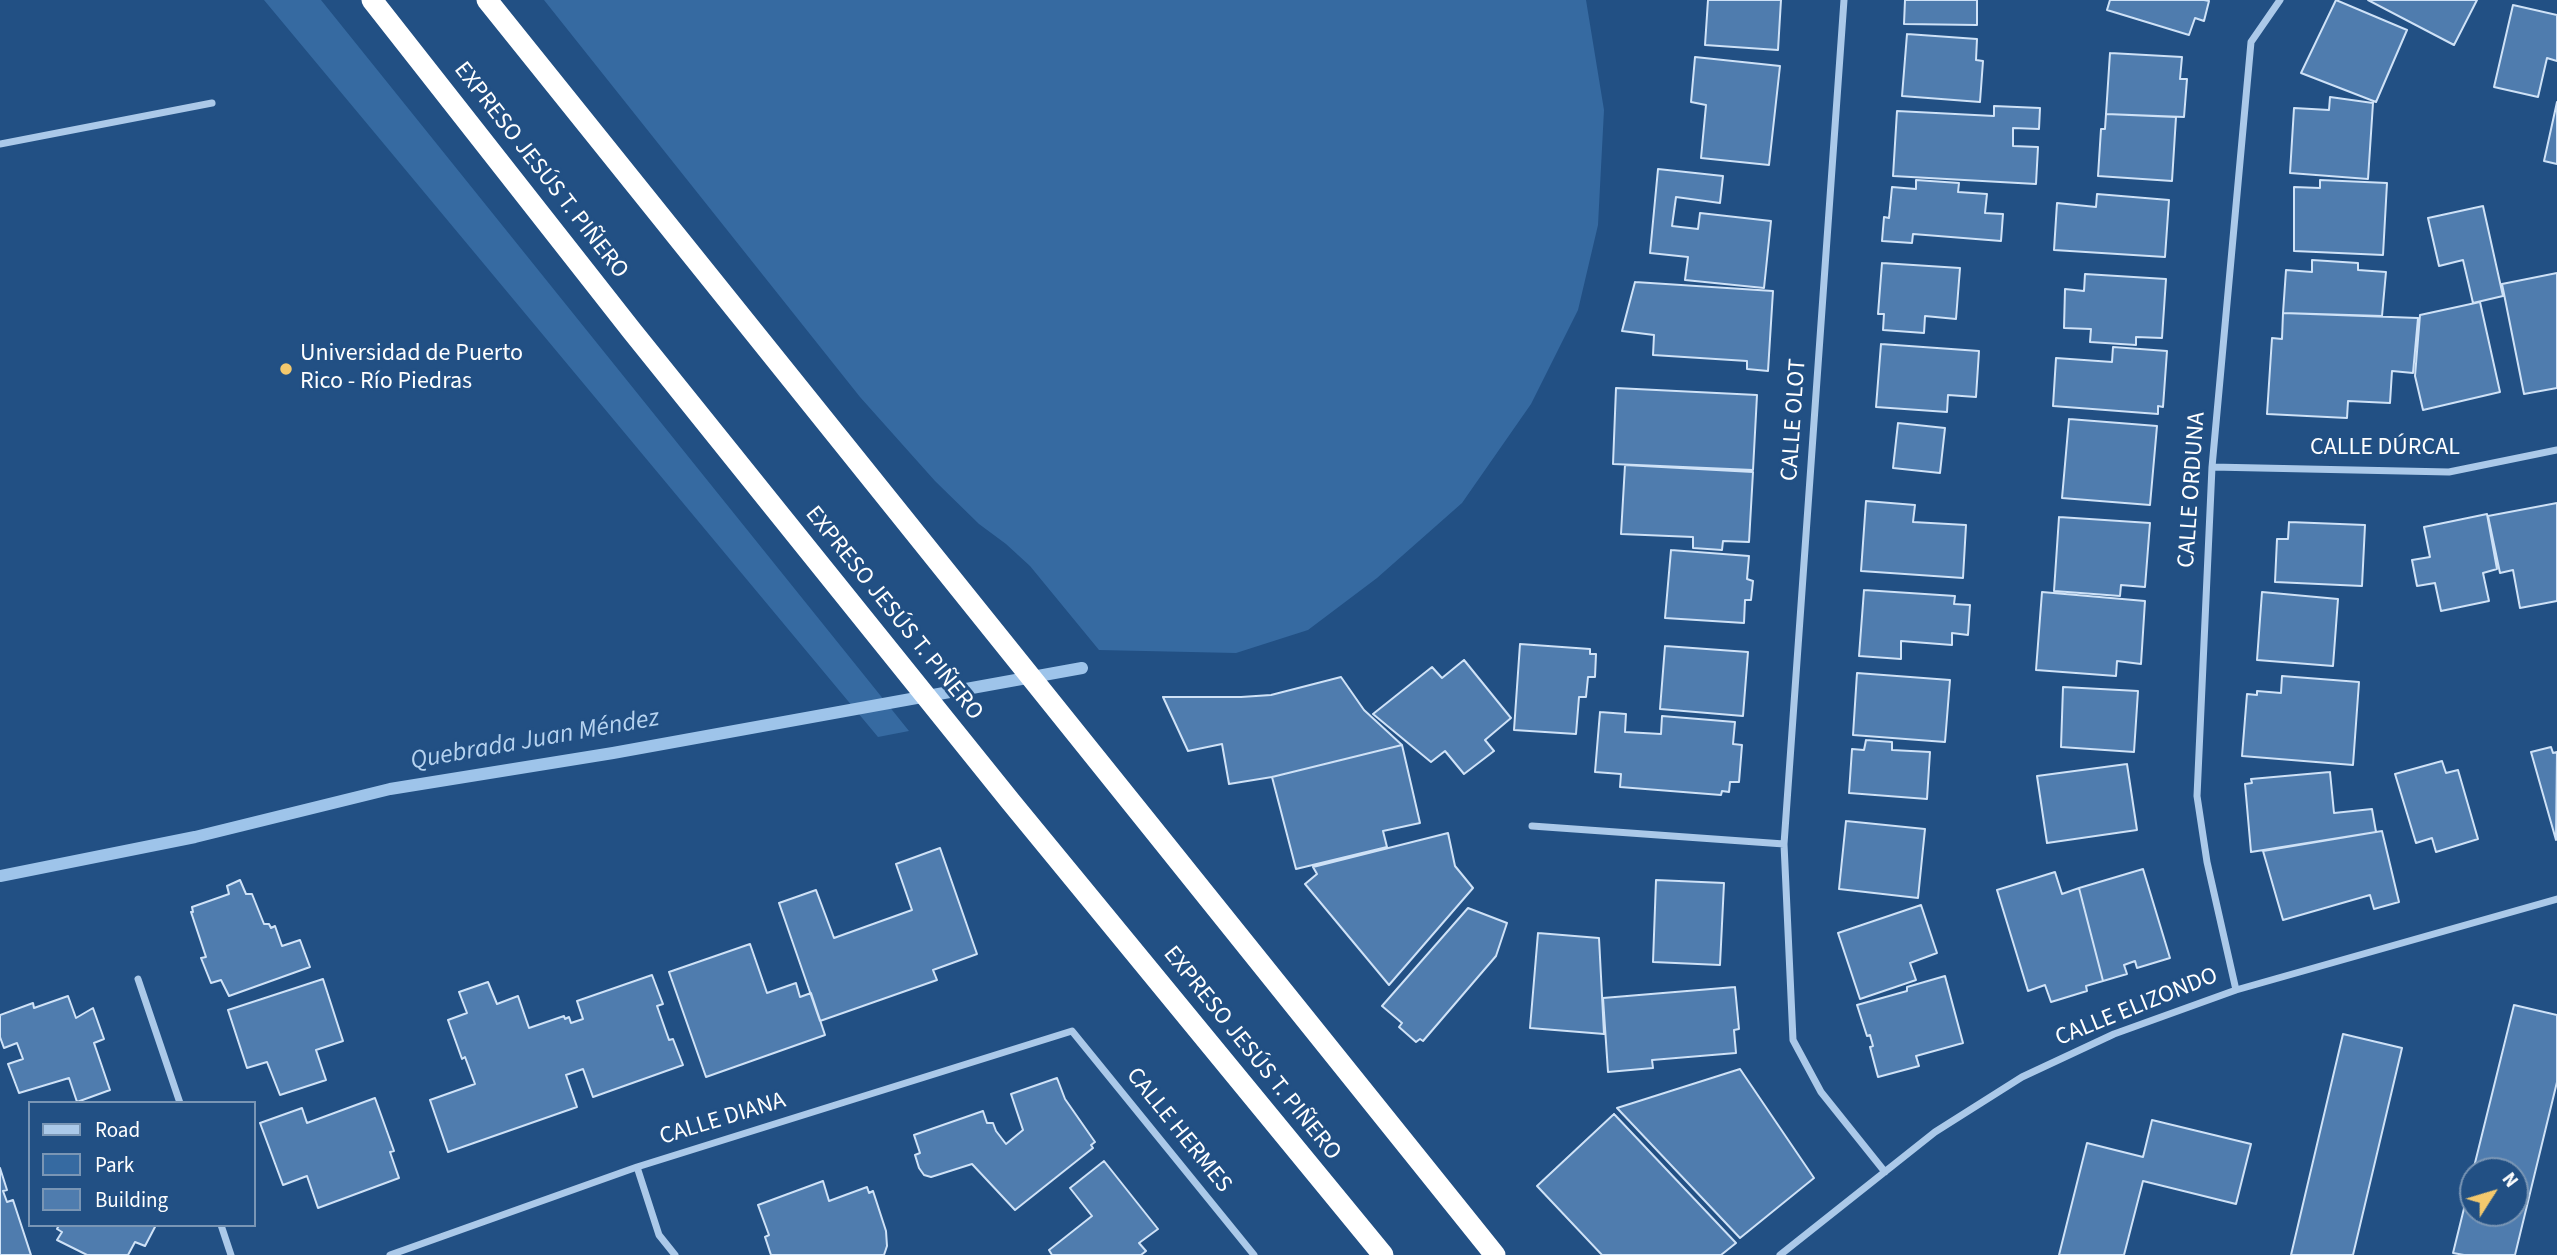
<!DOCTYPE html>
<meta charset="utf-8">
<style>
body{margin:0}
#map{position:relative;width:2557px;height:1255px;overflow:hidden;background:#225084;font-family:"Source Sans 3",sans-serif}
canvas{display:block}
.legend{position:absolute;left:28px;top:1101px;width:228px;height:126px;box-sizing:border-box;background:#225084;border:2px solid #7a96b5;margin:0;padding:9px 12px;list-style:none;font-size:21px;color:#fff}
.legend li{display:flex;align-items:center;gap:14px;height:35px}
.legend b{width:35px;border:2px solid #7a96b5}
.north{position:absolute;left:2459px;top:1157px;width:70px;height:70px;box-sizing:border-box;background:#225084;border:2px solid #7a96b5;border-radius:50%;rotate:53deg;font-size:19px;font-weight:700;line-height:28px;text-align:center;color:#fff}
.north::after{content:'';display:block;margin:auto;width:24px;height:32px;background:#f4c96d;clip-path:polygon(50% 0,100% 100%,50% 72%,0 100%)}
</style>
<div id="map">
<canvas width="2557" height="1255"></canvas>
<ul class="legend">
<li><b style="height:9px;background:#abc9e9"></b>Road</li>
<li><b style="height:19px;background:#366aa1"></b>Park</li>
<li><b style="height:19px;background:#4f7cae"></b>Building</li>
</ul>
<div class="north">N</div>
</div>
<script>
const ctx = document.querySelector('canvas').getContext('2d');
ctx.lineJoin = 'round';
function fill(path, color) {
  ctx.fillStyle = color;
  ctx.fill(path, 'evenodd');
}
function shape(rows) {
  const path = new Path2D();
  for (const r of rows) {
    path.moveTo(r[0], r[1]);
    for (let i = 2; i < r.length; i += 2) path.lineTo(r[i], r[i + 1]);
  }
  return path;
}
function stroke(path, color, width, dash) {
  ctx.strokeStyle = color;
  ctx.lineWidth = width;
  ctx.lineCap = dash ? 'butt' : 'round';
  ctx.setLineDash(dash || []);
  ctx.stroke(path);
}
function write(font, color, halo, rows, align = 'center') {
  ctx.font = font + ' "Source Sans 3",sans-serif';
  ctx.lineWidth = 6;
  ctx.setLineDash([]);
  ctx.textBaseline = 'middle';
  ctx.strokeStyle = halo;
  ctx.fillStyle = color;
  for (const [text, x, y, turn = 0] of rows) {
    ctx.save();
    ctx.translate(x, y);
    ctx.rotate((+turn || 0) * Math.PI / 180);
    ctx.textAlign = isNaN(turn) ? turn : align;
    if (halo) ctx.strokeText(text, 0, 0);
    ctx.fillText(text, 0, 0);
    ctx.restore();
  }
}
const green = shape([
 [264,0,321,0,909,731,878,737],
 [544,0,1586,0,1604,110,1598,225,1578,310,1531,404,1462,503,1377,578,1308,630,1236,653,1099,650,1030,566,1006,544,979,524,935,481,860,397]
]);
const stream = shape([
 [0,876,195,837,390,789,613,753,1082,668]
]);
const building = shape([
 [1708,0,1781,0,1778,50,1705,45,1708,0],
 [1905,0,1977,0,1977,25,1904,24,1905,0],
 [2110,0,2204,0,2209,1,2204,21,2195,18,2189,35,2107,10,2110,0],
 [2336,0,2407,30,2376,102,2301,73,2336,0],
 [2368,0,2477,0,2454,45,2368,0],
 [2513,5,2557,15,2557,61,2547,58,2538,97,2494,87,2513,5],
 [1907,34,1977,39,1976,60,1983,61,1980,102,1902,96,1907,34],
 [2110,53,2182,57,2180,79,2187,79,2184,117,2106,114,2110,53],
 [1695,57,1780,66,1769,165,1701,158,1706,105,1691,102,1695,57],
 [2330,97,2373,103,2368,179,2290,173,2294,108,2329,110,2330,97],
 [2557,102,2557,164,2544,161,2557,102],
 [1994,106,2040,108,2039,129,2013,128,2013,146,2038,147,2036,184,1893,176,1897,111,1994,116,1994,106],
 [2106,114,2176,117,2172,181,2098,176,2101,129,2105,129,2106,114],
 [1658,169,1723,176,1720,203,1676,197,1672,226,1698,229,1700,213,1771,221,1764,288,1685,280,1688,257,1650,253,1658,169],
 [1916,180,1959,183,1958,192,1987,194,1985,213,2003,214,2001,241,1913,234,1912,243,1882,241,1884,217,1889,218,1892,187,1916,189,1916,180],
 [2320,180,2387,183,2383,255,2294,251,2294,187,2320,188,2320,180],
 [2097,194,2169,200,2165,257,2054,250,2057,203,2096,207,2097,194],
 [2483,206,2503,296,2473,303,2463,260,2439,266,2428,218,2483,206],
 [2312,260,2358,263,2358,270,2386,272,2382,316,2283,313,2286,270,2312,272,2312,260],
 [1882,263,1960,268,1956,319,1925,316,1924,333,1883,330,1884,314,1878,314,1882,263],
 [2557,273,2557,388,2524,394,2502,284,2557,273],
 [2085,274,2166,279,2162,338,2136,337,2136,345,2090,342,2091,329,2064,328,2065,289,2084,291,2085,274],
 [1635,282,1773,291,1768,371,1747,369,1747,361,1653,355,1654,335,1622,331,1635,282],
 [2480,302,2500,392,2423,410,2415,376,2420,315,2480,302],
 [2283,313,2418,318,2413,373,2392,371,2390,403,2348,401,2347,418,2267,414,2272,338,2282,339,2283,313],
 [1881,344,1979,351,1976,397,1948,395,1947,412,1876,407,1881,344],
 [2113,347,2167,351,2163,407,2158,406,2158,414,2053,406,2056,358,2112,362,2113,347],
 [1616,388,1757,395,1753,470,1613,464,1616,388],
 [2069,419,2157,426,2150,505,2062,498,2069,419],
 [1898,423,1945,428,1940,473,1893,468,1898,423],
 [1625,465,1753,472,1749,542,1723,541,1722,550,1693,548,1693,537,1621,534,1625,465],
 [1866,501,1915,505,1913,522,1966,525,1963,578,1861,571,1866,501],
 [2557,503,2557,601,2520,608,2513,570,2500,573,2488,516,2557,503],
 [2487,514,2497,569,2483,573,2489,601,2441,611,2435,583,2417,586,2412,560,2430,557,2424,527,2487,514],
 [2059,517,2150,523,2145,587,2121,585,2120,596,2054,591,2059,517],
 [2289,522,2365,525,2362,586,2275,582,2277,539,2288,539,2289,522],
 [1671,550,1749,556,1747,579,1753,581,1751,600,1745,600,1744,623,1665,618,1671,550],
 [1864,590,1955,596,1954,604,1970,605,1968,635,1952,633,1952,645,1901,641,1901,659,1859,656,1864,590],
 [2042,592,2145,601,2141,664,2117,661,2116,676,2036,670,2042,592],
 [2262,592,2338,599,2333,666,2257,660,2262,592],
 [1520,644,1590,649,1590,654,1596,654,1595,677,1588,677,1586,697,1579,697,1576,734,1514,730,1520,644],
 [1665,646,1748,652,1743,716,1660,709,1665,646],
 [1464,660,1511,718,1485,740,1494,751,1464,774,1445,751,1431,762,1373,714,1432,667,1442,678,1464,660],
 [1857,673,1950,680,1945,742,1853,735,1857,673],
 [2282,676,2359,682,2353,765,2242,756,2247,694,2257,695,2257,691,2281,693,2282,676],
 [1341,677,1364,710,1402,745,1272,777,1229,784,1222,744,1188,751,1163,697,1241,697,1271,695,1341,677],
 [2063,687,2138,691,2134,752,2061,747,2063,687],
 [1600,712,1626,714,1625,732,1661,734,1662,716,1735,722,1733,744,1742,745,1739,782,1730,782,1729,792,1722,791,1721,795,1620,787,1621,774,1595,772,1600,712],
 [1866,740,1892,742,1892,750,1930,752,1927,799,1849,793,1852,749,1864,750,1866,740],
 [1402,745,1420,823,1383,831,1387,847,1296,869,1272,777,1402,745],
 [2551,747,2553,753,2557,752,2556,840,2531,752,2551,747],
 [2442,761,2446,773,2458,770,2478,839,2436,852,2432,838,2416,843,2395,774,2442,761],
 [2127,764,2137,830,2047,843,2037,776,2127,764],
 [2330,772,2334,813,2372,809,2376,832,2251,852,2245,784,2252,783,2251,779,2330,772],
 [1846,821,1925,829,1918,898,1839,889,1846,821],
 [2382,831,2399,902,2374,909,2370,895,2283,920,2263,851,2382,831],
 [1448,833,1455,866,1473,888,1389,985,1305,884,1317,874,1313,867,1448,833],
 [940,848,977,954,933,970,937,980,820,1021,779,903,816,890,834,938,912,910,896,864,940,848],
 [2143,869,2170,958,2137,968,2135,961,2124,965,2127,974,2103,981,2079,888,2143,869],
 [2055,872,2062,894,2079,888,2103,981,2086,986,2087,991,2051,1002,2045,985,2028,991,1997,890,2055,872],
 [240,880,246,894,252,894,264,924,269,924,271,928,275,926,282,946,300,940,310,967,229,996,221,980,211,983,201,958,206,957,191,912,193,912,192,907,229,894,227,886,240,880],
 [1656,880,1724,883,1720,965,1653,962,1656,880],
 [1921,905,1937,953,1910,963,1916,980,1860,999,1838,933,1921,905],
 [1468,908,1507,923,1496,956,1423,1041,1420,1039,1416,1042,1399,1027,1402,1023,1382,1006,1468,908],
 [1538,933,1599,938,1604,1034,1530,1028,1538,933],
 [750,944,767,993,796,983,800,997,811,993,825,1035,706,1077,669,972,750,944],
 [652,975,663,1004,657,1006,669,1040,673,1039,683,1065,593,1097,583,1069,566,1075,577,1107,448,1152,430,1100,475,1084,465,1057,462,1059,448,1020,467,1013,459,992,488,982,497,1004,518,996,529,1028,564,1016,565,1019,569,1017,571,1023,583,1019,577,1001,652,975],
 [1945,976,1963,1043,1916,1056,1919,1066,1878,1077,1870,1047,1873,1046,1870,1035,1867,1036,1857,1005,1907,991,1907,987,1945,976],
 [323,979,343,1041,316,1050,326,1080,280,1095,267,1062,247,1068,228,1010,323,979],
 [1735,987,1739,1029,1734,1030,1736,1053,1652,1060,1653,1068,1608,1072,1603,998,1735,987],
 [68,996,76,1018,93,1008,104,1039,94,1043,110,1090,77,1102,69,1078,19,1093,8,1064,23,1059,17,1043,4,1048,0,1037,0,1015,33,1003,34,1008,68,996],
 [2514,1005,2557,1015,2557,1082,2515,1255,2464,1255,2453,1253,2473,1172,2473,1213,2515,1213,2515,1171,2473,1171,2514,1005],
 [2343,1034,2402,1048,2353,1255,2291,1255,2343,1034],
 [1740,1069,1814,1178,1740,1238,1617,1108,1740,1069],
 [1057,1078,1065,1099,1095,1142,1091,1145,1093,1148,1015,1210,972,1164,931,1177,924,1175,919,1168,915,1155,920,1153,914,1135,983,1111,987,1123,993,1123,996,1131,1006,1144,1023,1130,1011,1094,1057,1078],
 [375,1098,394,1151,390,1152,399,1178,318,1208,307,1176,283,1185,260,1123,302,1108,307,1123,375,1098],
 [1614,1114,1736,1243,1721,1255,1602,1255,1537,1186,1614,1114],
 [2152,1120,2251,1144,2236,1204,2143,1181,2124,1255,2059,1255,2087,1143,2143,1157,2152,1120],
 [1104,1161,1158,1229,1139,1243,1146,1251,1141,1255,1052,1255,1049,1250,1092,1216,1070,1188,1104,1161],
 [0,1168,7,1190,3,1191,7,1202,13,1200,31,1255,0,1255,0,1168],
 [823,1181,829,1201,867,1187,869,1193,873,1191,886,1231,887,1246,884,1255,771,1255,765,1237,769,1235,758,1205,823,1181],
 [59,1225,156,1225,145,1246,135,1242,128,1255,87,1255,57,1240,62,1232,57,1229,59,1225]
]);
const minor = shape([
 [1844,0,1784,844,1793,1040,1821,1092,1885,1172],
 [0,144,212,103],
 [2212,467,2449,472,2557,450],
 [1532,826,1784,844],
 [138,979,180,1103],
 [2236,990,2207,862,2197,796,2212,467,2251,42,2280,0],
 [637,1167,659,1235,675,1255],
 [221,1225,231,1255],
 [390,1255,637,1167,1072,1031,1254,1255],
 [1780,1255,1935,1132,2022,1077,2114,1034,2236,990,2557,899]
]);
const motorway = shape([
 [372,0,632,331,1011,802,1383,1255],
 [487,0,1495,1255]
]);
const markers = [
 [286,369,7,"#f4c96d"]
];
const streetNames = [
 ["EXPRESO JESÚS T. PIÑERO",540,171,52],
 ["CALLE OLOT",1795,420,-86],
 ["CALLE DÚRCAL",2385,449],
 ["CALLE ORDUNA",2193,490,-86],
 ["EXPRESO JESÚS T. PIÑERO",893,614,51],
 ["CALLE ELIZONDO",2137,1008,-22],
 ["EXPRESO JESÚS T. PIÑERO",1251,1054,51],
 ["CALLE DIANA",723,1120,-17],
 ["CALLE HERMES",1178,1131,51]
];
const poiNames = [
 ["Universidad de Puerto",300,355],
 ["Rico - Río Piedras",300,383]
];
const waterNames = [
 ["Quebrada Juan Méndez",535,741,-10]
];
fill(green, '#366aa1');
stroke(stream, '#9ec4ea', 12);
fill(building, '#4f7cae');
stroke(building, '#cfe2f7', 2);
stroke(minor, '#abc9e9', 7);
stroke(motorway, '#fff', 21);
for (const [x, y, r, color] of markers) {
  const dot = new Path2D();
  dot.arc(x, y, r, 0, 2 * Math.PI);
  ctx.fillStyle = color;
  ctx.fill(dot);
  stroke(dot, '#225084', 2.5);
}
write('24px', '#fff', '#225084', streetNames);
write('24px', '#fff', '#225084', poiNames, 'left');
write('italic 26px', '#b6d3f0', '#225084', waterNames);
</script>
